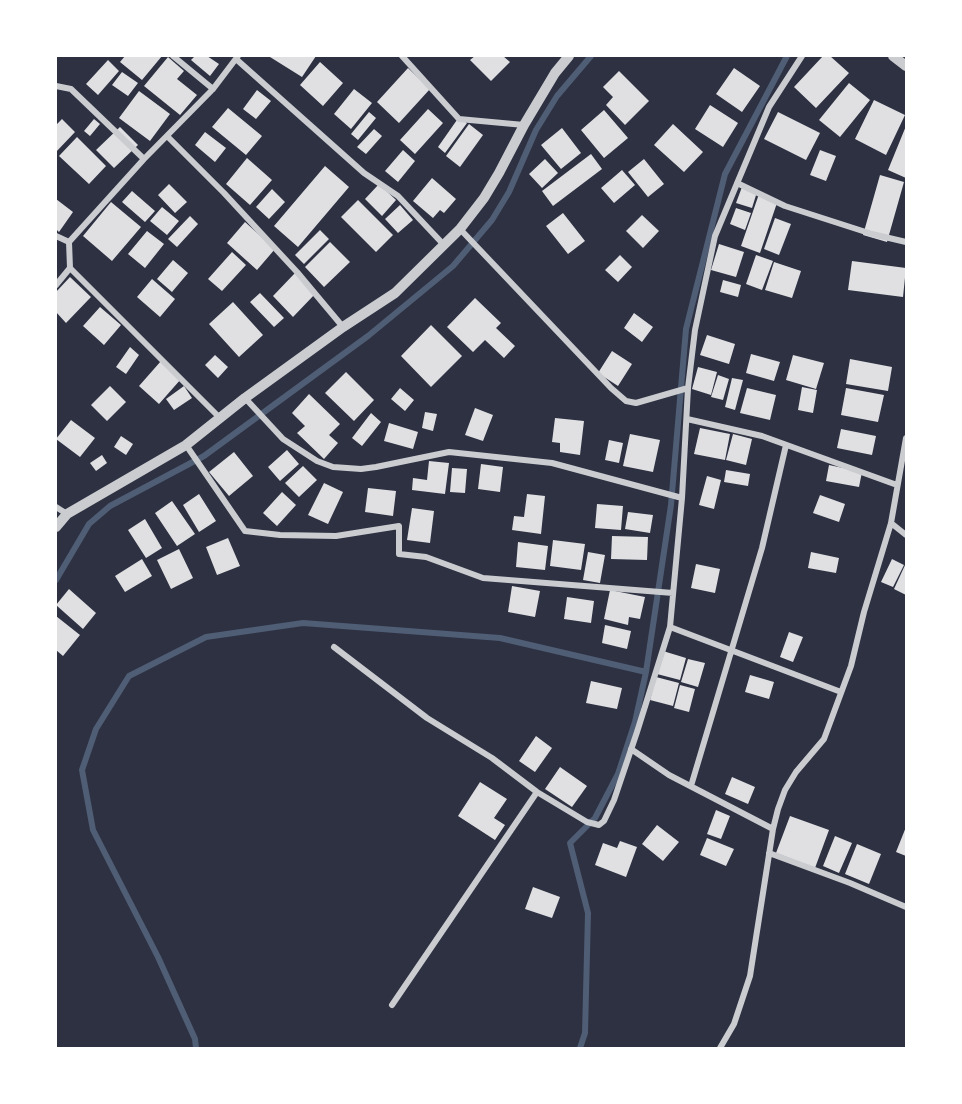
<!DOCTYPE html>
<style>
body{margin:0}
#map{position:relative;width:962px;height:1104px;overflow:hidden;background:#2d3142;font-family:"Asap Condensed",sans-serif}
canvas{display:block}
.frame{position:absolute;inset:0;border:57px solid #fff;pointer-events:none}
</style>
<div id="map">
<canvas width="962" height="1104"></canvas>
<div class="frame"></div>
</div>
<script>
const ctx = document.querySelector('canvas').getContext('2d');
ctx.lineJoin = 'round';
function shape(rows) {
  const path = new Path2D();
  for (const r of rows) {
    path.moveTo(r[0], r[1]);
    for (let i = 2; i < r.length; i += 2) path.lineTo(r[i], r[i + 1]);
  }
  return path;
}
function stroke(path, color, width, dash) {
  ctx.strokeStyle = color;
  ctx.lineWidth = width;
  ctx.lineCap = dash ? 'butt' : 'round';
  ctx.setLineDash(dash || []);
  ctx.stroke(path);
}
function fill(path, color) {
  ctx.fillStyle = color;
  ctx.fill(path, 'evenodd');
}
const stream = shape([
 [56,580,89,524,110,506,204,456,368,336,453,266,492,220,509,192,536,130,557,96,591,56],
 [196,1048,195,1039,158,957,93,830,82,770,96,729,129,676,206,637,303,623,500,638,646,672],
 [580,1048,585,1033,588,913,570,843,595,818,618,774,635,722,646,672,671,505,686,329,725,174,787,56]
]);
const building = shape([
 [125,56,162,56,142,80,120,62],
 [195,56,207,56,219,64,210,76,191,60],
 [271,56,316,56,302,77,270,57],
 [475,56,503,56,510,62,491,81,470,60],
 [823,56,830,56,849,73,816,108,794,87],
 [168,57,184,71,177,79,197,95,180,115,144,86],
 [108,60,119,71,98,95,86,84],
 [320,62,343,83,323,106,300,85],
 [408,68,430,89,399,123,377,102],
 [734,68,760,86,742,112,716,94],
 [619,71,649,101,625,125,606,105,613,97,603,87],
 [122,72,138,83,128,96,112,85],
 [849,83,870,100,840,137,819,120],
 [354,89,372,103,351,129,334,114],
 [257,90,271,101,256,119,243,109],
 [139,91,170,114,150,141,119,118],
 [874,100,905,115,886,155,855,139],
 [710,105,738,123,723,147,695,129],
 [228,108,262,136,246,155,212,127],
 [428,109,443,123,415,154,400,140],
 [604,110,628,138,604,158,581,130],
 [369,112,376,118,358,140,351,134],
 [778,112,820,133,806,160,764,139],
 [459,117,467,123,445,153,438,147],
 [62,119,75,132,56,152,56,125],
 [94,119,100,124,90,136,84,131],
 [469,124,483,135,460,167,446,156],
 [673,124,703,152,684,172,654,145],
 [906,126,906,178,888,170],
 [120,127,138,145,114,168,96,150],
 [562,128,581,153,561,169,541,145],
 [374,129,382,136,366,154,357,147],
 [205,132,226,148,215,162,195,145],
 [77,137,106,166,89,184,59,156],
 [403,150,415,161,398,182,385,171],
 [820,150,836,156,826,181,810,175],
 [591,154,602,169,553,206,542,191],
 [247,158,272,180,250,205,226,184],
 [545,159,558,173,542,188,529,174],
 [644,159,664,184,648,197,628,172],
 [325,166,349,187,298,247,274,226],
 [622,170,635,185,614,203,601,188],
 [880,175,904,182,887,242,863,235],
 [432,178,456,199,444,213,440,210,433,218,413,201],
 [169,184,187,202,175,213,158,195],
 [379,184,396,200,382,216,365,199],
 [742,187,757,192,752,208,736,203],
 [272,189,285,202,269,219,256,207],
 [132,191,155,211,145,222,122,202],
 [759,194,778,200,760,253,741,246],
 [56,199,73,212,59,232,56,229],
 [358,200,393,235,376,252,341,217],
 [111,202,141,227,112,261,83,236],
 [400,205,413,220,398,233,385,219],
 [162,207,179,221,167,235,150,221],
 [736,208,751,213,745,230,730,224],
 [563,213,585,241,568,254,546,226],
 [642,215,659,231,643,248,626,231],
 [190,216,198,224,177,247,168,239],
 [775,218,791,224,779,255,764,249],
 [245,222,275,249,257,270,227,243],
 [320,230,329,239,304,264,295,255],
 [147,231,164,244,145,268,128,254],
 [330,242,350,262,324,287,305,267],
 [719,244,744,252,736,277,711,270],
 [232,252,246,265,222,291,208,279],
 [620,255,632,267,618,282,605,270],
 [756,255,773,261,762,290,746,284],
 [173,260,188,273,172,292,157,279],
 [852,261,906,268,903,297,848,290],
 [774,262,801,271,792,298,765,290],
 [295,273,316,293,293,317,273,296],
 [70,277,91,297,66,323,56,312,56,292],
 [152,279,175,299,160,317,137,297],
 [723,280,741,285,738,297,720,292],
 [260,293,284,318,274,327,250,302],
 [475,298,501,323,496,328,515,346,504,358,485,340,473,352,447,327],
 [233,302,263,335,239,357,209,324],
 [100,307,121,325,104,345,83,326],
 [634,313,653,327,642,342,624,328],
 [431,325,462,356,431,387,401,356],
 [707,335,735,344,729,364,700,355],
 [130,347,139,355,126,374,116,367],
 [612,351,632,364,618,386,598,373],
 [751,354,780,362,774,381,746,373],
 [215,355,228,367,218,378,205,365],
 [793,355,824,363,816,389,786,380],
 [850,359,892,367,888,391,846,384],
 [161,361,181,379,159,404,139,386],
 [698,367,717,372,711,395,692,389],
 [346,372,374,400,354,421,325,393],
 [718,375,729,379,723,400,711,397],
 [732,378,743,380,735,410,725,407],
 [110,386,126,402,107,421,91,405],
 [184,386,192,398,174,410,166,399],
 [802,387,817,390,813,413,798,410],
 [400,388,414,400,405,411,391,399],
 [747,388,776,395,770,420,740,413],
 [846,388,884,395,878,422,841,415],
 [309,394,340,424,329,435,338,443,324,459,297,433,305,426,292,413],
 [475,408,493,415,483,441,465,435],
 [425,412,437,414,433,431,422,428],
 [371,413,381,422,362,446,352,438],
 [555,418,584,421,580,455,560,452,560,443,552,442],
 [71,420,95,438,80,457,56,439],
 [389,423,418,432,413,449,384,441],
 [700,428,730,434,725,460,694,454],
 [841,429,876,436,872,455,837,448],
 [630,434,660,440,653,472,623,466],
 [733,434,752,439,746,465,726,460],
 [121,436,133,444,126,455,114,447],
 [609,440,623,443,619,463,605,460],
 [287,450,299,464,280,481,268,467],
 [234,452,253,476,229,496,209,472],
 [102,455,107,463,96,471,90,463],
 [429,461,449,463,445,494,412,490,413,478,427,480],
 [481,464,503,467,500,492,478,489],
 [829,465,862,472,859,487,826,481],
 [303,466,317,480,299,497,285,483],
 [452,468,467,469,465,493,450,492],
 [726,470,750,474,748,486,724,482],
 [707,476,721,480,714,509,699,505],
 [324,483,343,492,328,524,308,515],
 [368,488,396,491,393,516,365,512],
 [282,492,296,505,277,526,263,513],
 [199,494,216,521,199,532,183,505],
 [527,494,545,496,541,534,512,530,514,516,524,517],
 [820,495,845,504,839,522,813,513],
 [172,501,195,534,177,546,155,513],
 [597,504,623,506,621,530,595,528],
 [412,508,434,511,430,543,407,540],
 [628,512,653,515,650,533,625,529],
 [145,519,162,548,146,558,128,530],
 [612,536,648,537,647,560,611,559],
 [228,538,240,566,217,575,206,547],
 [553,540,585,544,581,570,550,566],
 [518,542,548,546,545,570,516,567],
 [179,549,193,578,171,589,157,560],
 [588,552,605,555,600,583,583,580],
 [811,552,839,558,836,573,808,568],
 [142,559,152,576,125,592,115,576],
 [892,559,904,565,893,587,881,582],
 [906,563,906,595,894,589],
 [696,564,720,569,715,593,691,588],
 [512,586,540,591,535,617,508,612],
 [69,589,96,613,83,629,56,605],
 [610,590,645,597,640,619,629,617,628,625,604,619],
 [567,597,594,601,591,623,564,619],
 [56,616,80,635,63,656,56,650],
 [605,625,631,631,627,649,602,643],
 [789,632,803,637,793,662,780,657],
 [663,651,686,658,680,680,657,674],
 [688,659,705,663,698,687,681,682],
 [750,675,774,682,769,699,745,692],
 [656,677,679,683,673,706,650,700],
 [591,681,622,688,617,709,586,703],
 [680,685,695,689,689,712,674,708],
 [536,736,552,748,535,772,519,761],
 [560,767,587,786,572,807,545,789],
 [732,777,755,787,748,804,725,794],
 [480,782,507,799,494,818,505,825,495,840,458,816],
 [716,810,730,816,721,839,707,834],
 [790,816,829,830,815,868,776,853],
 [657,825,679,842,663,861,642,844],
 [906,827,906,856,896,852],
 [835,836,852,843,839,873,823,866],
 [707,838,734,849,726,866,700,855],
 [620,841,637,847,626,877,595,865,603,843,617,848],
 [857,844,881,854,869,884,845,874],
 [533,887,560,897,552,918,525,909]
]);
const minor = shape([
 [173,56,213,89],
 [402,56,459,119,524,125],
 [236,59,364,173,398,196,444,245],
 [56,86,71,89,144,159],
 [167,136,224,193,297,272,343,327],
 [737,183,785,206,872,234,906,242],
 [460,229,611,388,626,401,636,403,688,388],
 [56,236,69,242],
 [70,268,220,418],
 [56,285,70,268,69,242,144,159,213,89,238,56],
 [245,398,283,439,317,461,333,467,361,469,376,467,449,452,552,463,682,498],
 [687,419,762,436,897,485],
 [186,445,245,531,280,535,336,536,399,526,399,554,426,557,483,578,673,593],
 [56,507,67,514],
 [891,523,906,535],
 [670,627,841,692],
 [334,647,427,718,492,758,537,792,587,822,599,825,604,821,614,800,637,732,670,627,682,498,688,388,695,330,715,236,769,107,802,56],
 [631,749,669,775,773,829],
 [691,786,762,548,786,445],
 [769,853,850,883,906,907],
 [392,1005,537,792],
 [720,1048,734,1024,750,976,773,829,778,809,785,790,796,772,824,739,851,666,864,612,891,523,906,438]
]);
const tertiary = shape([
 [893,56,906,66],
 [56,527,67,514,186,445,245,398,343,327,395,293,460,229,484,198,499,173,524,125,555,73,569,56]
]);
stroke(stream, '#4f5d75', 6);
fill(building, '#e0e0e3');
stroke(minor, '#caccd0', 6);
stroke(tertiary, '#caccd0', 10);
</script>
